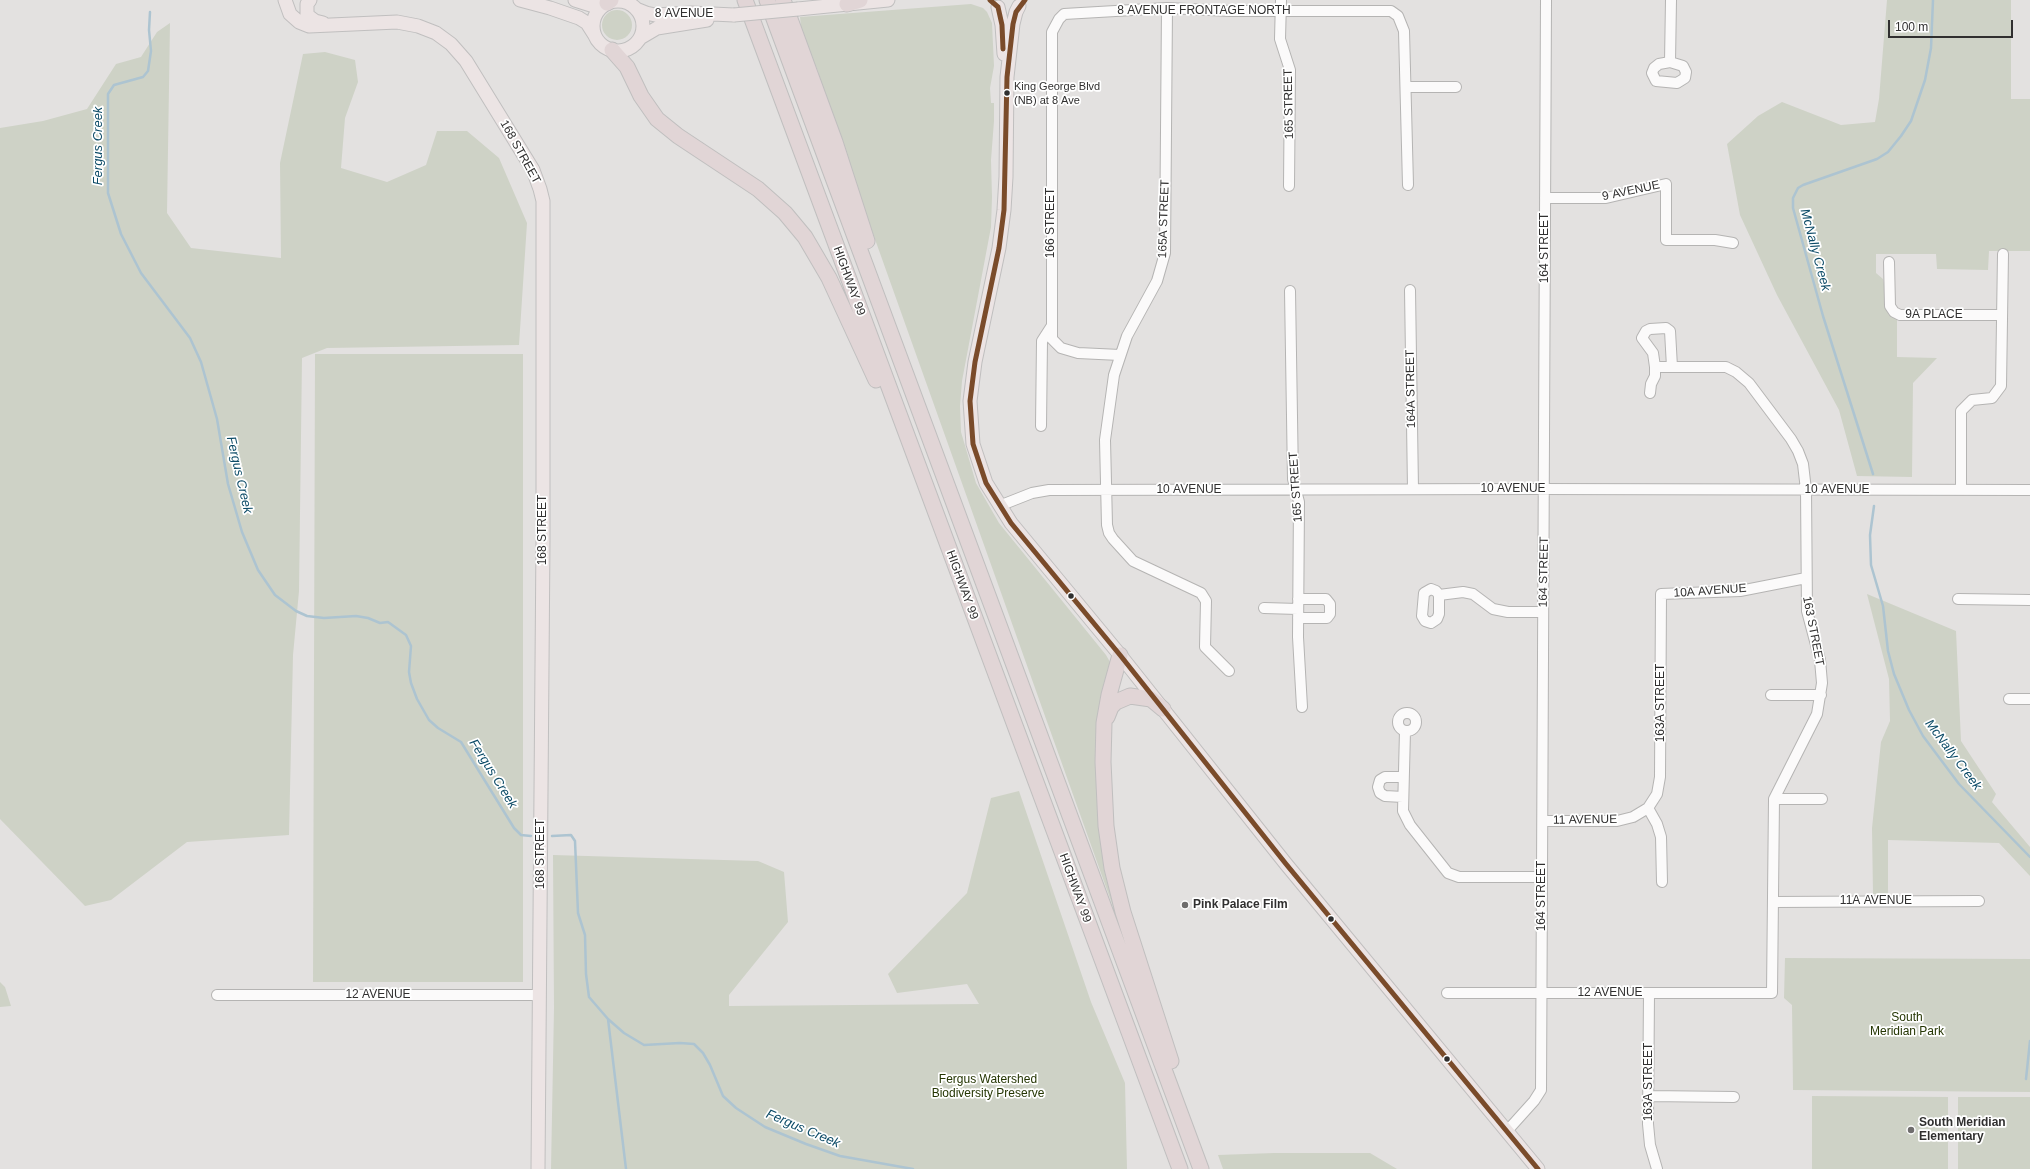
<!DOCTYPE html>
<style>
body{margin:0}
#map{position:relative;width:2030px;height:1169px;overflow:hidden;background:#e3e1e0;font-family:Arial,sans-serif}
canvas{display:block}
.scale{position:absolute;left:1888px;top:20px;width:125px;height:18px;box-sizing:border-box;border:2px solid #302f2f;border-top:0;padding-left:5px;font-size:12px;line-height:14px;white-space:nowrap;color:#302f2f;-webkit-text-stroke:3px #fff;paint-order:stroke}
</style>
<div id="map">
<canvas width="2030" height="1169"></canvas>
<div class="scale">100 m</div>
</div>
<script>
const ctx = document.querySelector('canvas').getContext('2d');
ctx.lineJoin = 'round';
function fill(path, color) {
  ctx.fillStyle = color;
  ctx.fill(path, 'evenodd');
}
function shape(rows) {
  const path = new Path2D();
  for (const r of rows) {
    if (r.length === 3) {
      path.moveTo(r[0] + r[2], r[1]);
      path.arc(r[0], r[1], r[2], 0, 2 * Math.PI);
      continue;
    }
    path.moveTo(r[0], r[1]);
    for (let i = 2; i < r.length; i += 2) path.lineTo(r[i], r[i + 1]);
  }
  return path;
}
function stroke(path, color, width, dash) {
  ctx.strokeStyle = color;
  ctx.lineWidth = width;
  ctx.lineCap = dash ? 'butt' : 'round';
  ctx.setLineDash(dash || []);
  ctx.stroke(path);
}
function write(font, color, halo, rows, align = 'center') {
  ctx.font = font + ' Arial,sans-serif';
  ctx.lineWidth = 3.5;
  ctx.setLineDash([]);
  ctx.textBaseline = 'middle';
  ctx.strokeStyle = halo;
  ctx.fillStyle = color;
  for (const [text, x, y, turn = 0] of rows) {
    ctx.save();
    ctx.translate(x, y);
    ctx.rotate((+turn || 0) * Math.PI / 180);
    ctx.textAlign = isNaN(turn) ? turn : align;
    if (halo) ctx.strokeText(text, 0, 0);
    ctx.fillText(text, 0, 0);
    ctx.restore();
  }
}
const green = shape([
 [1887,0,2011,0,2011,99,2030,99,2030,251,1989,251,1988,270,1937,269,1936,254,1876,254,1876,273,1883,279,1884,284,1885,307,1889,315,1897,318,1897,357,1937,358,1913,383,1912,477,1857,476,1839,410,1777,295,1740,215,1727,144,1758,116,1782,102,1841,125,1875,122,1879,99],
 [971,4,983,8,987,12,992,23,994,66,990,88,991,103,994,103,994,121,991,160,992,197,991,227,962,381,960,406,961,432,976,483,999,523,1106,655,1110,662,1098,714,1127,946,820,85,818,71,802,36,800,17],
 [617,25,15],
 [170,23,167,213,191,248,281,258,280,163,303,54,325,52,355,60,358,82,345,118,341,168,387,182,426,165,437,131,467,131,499,158,527,223,519,345,327,348,302,358,299,591,293,655,289,835,187,842,111,900,85,906,0,819,0,128,43,121,87,109,116,64,141,57,157,32],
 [315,354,523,354,523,982,313,982],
 [1867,594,1956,631,1961,741,1996,794,1992,802,2030,847,2030,876,1999,843,1888,840,1888,894,1873,894,1872,828,1881,742,1890,721,1889,679],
 [1019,791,1091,1002,1125,1083,1127,1169,551,1169,554,1008,553,855,758,861,784,872,788,922,729,995,729,1006,979,1004,967,984,897,993,888,974,967,893,991,798],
 [1785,958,2030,959,2030,1092,1793,1090,1792,1005,1784,998],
 [0,982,5,987,11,1006,0,1007],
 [1812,1096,1948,1097,1948,1169,1812,1169],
 [1958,1097,2030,1097,2030,1169,1958,1169],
 [1274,1153,1370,1153,1397,1169,1223,1169,1218,1155]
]);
const stream = shape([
 [150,12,149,30,151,51,148,71,143,77,114,85,108,94,108,193,121,234,141,273,190,338,201,362,217,419,228,484,242,532,258,570,275,595,296,611,307,616,324,618,356,616,368,618,380,623,388,622,406,635,411,646,409,672,411,683,417,699,429,720,438,728,461,742,514,828,521,835,531,836],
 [1873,474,1823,316,1793,208,1793,198,1798,188,1803,185,1877,159,1888,152,1901,136,1911,121,1925,80,1931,48,1933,0],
 [1874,506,1870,535,1871,565,1883,606,1888,651,1894,674,1909,710,1923,736,1959,784,2030,857],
 [552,836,571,835,575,841,578,913,585,935,586,974,589,997,608,1019,624,1033,644,1045,680,1043,694,1044,703,1053,710,1065,723,1096,736,1108,765,1127,806,1144,840,1156,913,1169],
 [608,1019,626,1169],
 [2026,1079,2030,1041]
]);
const minor = shape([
 [1281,0,1280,39,1290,70,1289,186],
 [1167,8,1165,253,1157,281,1127,336,1114,375,1105,440,1107,525,1109,533,1113,539,1133,561,1201,593,1206,601,1205,647,1229,671],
 [1670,62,1683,66,1686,72,1685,78,1677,83,1656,81,1652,73,1654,68,1659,64,1670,62],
 [1670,62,1671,0],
 [1407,87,1456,87],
 [1545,198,1606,198,1666,184,1666,240,1715,240,1733,243],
 [1889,262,1890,306,1894,312,1900,315,2002,315],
 [1410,290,1413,489],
 [1290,291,1293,479,1299,502,1298,637,1302,707],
 [1120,355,1078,353,1061,348,1052,339,1052,32,1059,19,1064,14,1167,8,1230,11,1391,11,1398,16,1404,31,1408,185],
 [1650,393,1651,384,1655,376,1655,367,1653,353,1642,338,1646,331,1650,329,1666,328,1670,331,1672,367],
 [1041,426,1042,341,1051,327],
 [1961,490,1961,411,1972,400,1992,398,2001,386,2003,254],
 [999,506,1032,493,1049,490,1534,489,2030,490],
 [1431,589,1436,591,1439,595,1439,614,1437,619,1431,623,1425,621,1422,616,1424,593,1431,589],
 [1439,595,1463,592,1473,594,1493,609,1508,612,1543,612],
 [1298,599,1326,599,1330,604,1330,614,1327,618,1298,618],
 [1958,599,2030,600],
 [1264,608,1298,609],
 [1771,695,1821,695],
 [2009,699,2030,699],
 [1407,722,9],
 [1405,731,1403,811,1410,825,1448,873,1459,877,1542,877],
 [1403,797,1385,796,1380,793,1378,787,1380,780,1385,777,1403,777],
 [1774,799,1822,799],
 [1648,808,1657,824,1661,837,1662,882],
 [1543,821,1617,821,1633,817,1648,808,1657,794,1660,777,1661,594,1740,591,1806,578],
 [1773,902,1979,901],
 [1447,993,1772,993,1774,799,1817,714,1822,683,1820,660,1807,611,1806,490,1803,464,1798,451,1791,439,1749,383,1736,372,1726,367,1655,367],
 [1649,993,1648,1124,1650,1145,1657,1169],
 [217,995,540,995],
 [1648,1096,1734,1097],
 [1507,1131,1534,1101,1541,1090,1546,0]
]);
const major = shape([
 [285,0,290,14,299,22,309,26,397,22,418,26,436,33,451,44,466,61,525,157,533,170,540,189,543,201,543,539,538,1169],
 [310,0,307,4,307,15,315,21,323,23],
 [520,0,550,8,579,18,587,23,594,34],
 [575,0,594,6,603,6],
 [618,26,25],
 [1019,6,1016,12,1013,24,1007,77,1006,177,1004,210,999,248,975,362,970,401,973,444,986,483,1011,523,1120,655,1286,864,1538,1169],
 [998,7,1002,25,1004,54],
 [636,9,646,13,655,15,691,13,734,15],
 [798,9,888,0],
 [640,38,657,28,707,20]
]);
const highway = shape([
 [745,0,1180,1169],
 [767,0,1201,1169],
 [783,0,835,142,867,241],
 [607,3,611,0],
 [847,4,860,0],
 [612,50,627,67,641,96,657,119,678,136,758,189,785,213,805,237,829,278,876,380],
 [1120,655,1109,695,1104,723,1103,762,1106,826,1112,868,1123,912,1171,1061],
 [1107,717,1111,707,1116,702,1130,696,1151,699,1163,709]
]);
const majorBridge = shape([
 [734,15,798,9]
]);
const bus1 = shape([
 [990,0,998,7,1002,25,1003,49],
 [1025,0,1016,12,1013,24,1007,77,1004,210,999,248,975,362,970,401,973,444,986,483,1011,523,1120,655,1286,864,1538,1169]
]);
const markers = [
 [1007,93,3.5,"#302f2f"],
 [1071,596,3.5,"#302f2f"],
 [1185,905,4,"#6f6d6d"],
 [1331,919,3.5,"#302f2f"],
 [1447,1059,3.5,"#302f2f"],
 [1911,1130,4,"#6f6d6d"]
];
const busNames = [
 ["King George Blvd",1014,87],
 ["(NB) at 8 Ave",1014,101]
];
const streetNames = [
 ["8 AVENUE FRONTAGE NORTH",1204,11],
 ["8 AVENUE",684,14],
 ["165 STREET",1289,104,-91],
 ["168 STREET",520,152,61],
 ["9 AVENUE",1631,191,-12],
 ["165A STREET",1164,219,-88],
 ["166 STREET",1051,223,-90],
 ["164 STREET",1545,248,-90],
 ["HIGHWAY 99",849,281,70],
 ["9A PLACE",1934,315],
 ["164A STREET",1411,389,-91],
 ["165 STREET",1296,487,-94],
 ["10 AVENUE",1513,489],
 ["10 AVENUE",1189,490],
 ["10 AVENUE",1837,490],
 ["168 STREET",543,530,-90],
 ["164 STREET",1544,572,-89],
 ["HIGHWAY 99",962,585,70],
 ["10A AVENUE",1710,591,-4],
 ["163 STREET",1813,631,79],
 ["163A STREET",1661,703,-90],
 ["11 AVENUE",1585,820,-1],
 ["168 STREET",541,854,-90],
 ["HIGHWAY 99",1075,888,70],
 ["164 STREET",1542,896,-90],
 ["11A AVENUE",1876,901],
 ["12 AVENUE",1610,993],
 ["12 AVENUE",378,995],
 ["163A STREET",1649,1082,-90]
];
const poiNames = [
 ["Pink Palace Film",1193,905],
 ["South Meridian",1919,1123],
 ["Elementary",1919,1137]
];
const parkNames = [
 ["South",1907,1018],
 ["Meridian Park",1907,1032],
 ["Fergus Watershed",988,1080],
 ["Biodiversity Preserve",988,1094]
];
const waterNames = [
 ["Fergus Creek",98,146,-90],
 ["McNally Creek",1815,250,75],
 ["Fergus Creek",239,475,77],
 ["McNally Creek",1953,755,53],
 ["Fergus Creek",493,774,58],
 ["Fergus Creek",803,1129,23]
];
fill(green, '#ced2c6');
stroke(stream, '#adc4d1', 2.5);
stroke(minor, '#b5b4b3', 12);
stroke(major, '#c0bfbf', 15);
stroke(highway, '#c0bfbf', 17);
stroke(minor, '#fbfafa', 10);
stroke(major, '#ece4e4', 13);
stroke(highway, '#e1d5d6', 15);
stroke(majorBridge, '#c0bfbf', 15, []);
stroke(majorBridge, '#ece4e4', 13);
stroke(bus1, '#7a4b2a', 5);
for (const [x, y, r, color] of markers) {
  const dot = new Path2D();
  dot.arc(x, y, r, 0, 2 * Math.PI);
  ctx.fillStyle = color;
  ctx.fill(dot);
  stroke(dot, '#fff', 1.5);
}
write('11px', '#302f2f', '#fff', busNames, 'left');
write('12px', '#302f2f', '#fff', streetNames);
write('bold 12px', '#302f2f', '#fff', poiNames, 'left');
write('12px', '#253603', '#fff', parkNames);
write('italic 13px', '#0c4b67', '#fff', waterNames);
</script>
